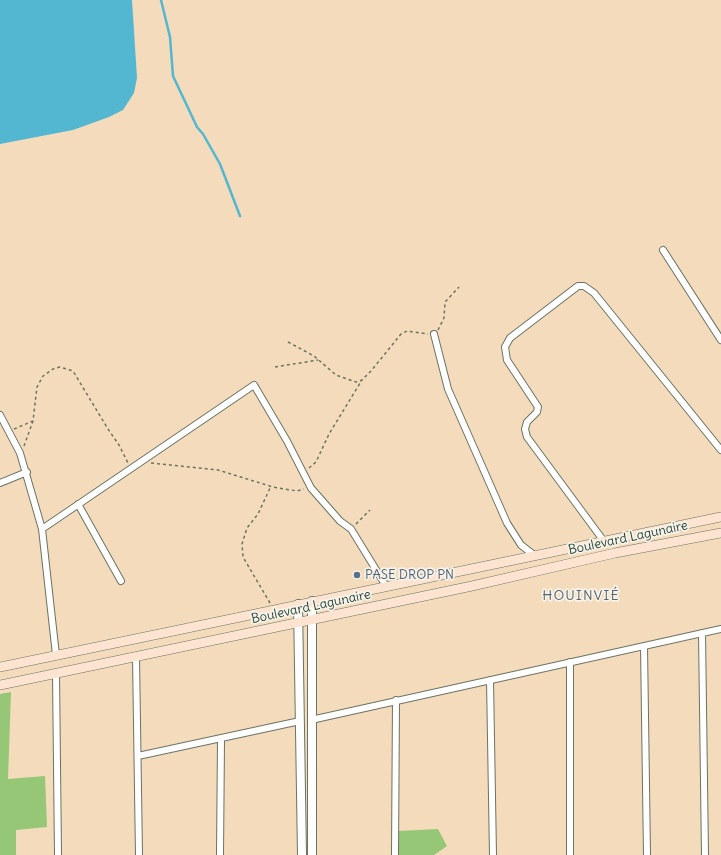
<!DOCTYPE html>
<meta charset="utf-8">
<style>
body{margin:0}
canvas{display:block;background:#f3dbbb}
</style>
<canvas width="721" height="855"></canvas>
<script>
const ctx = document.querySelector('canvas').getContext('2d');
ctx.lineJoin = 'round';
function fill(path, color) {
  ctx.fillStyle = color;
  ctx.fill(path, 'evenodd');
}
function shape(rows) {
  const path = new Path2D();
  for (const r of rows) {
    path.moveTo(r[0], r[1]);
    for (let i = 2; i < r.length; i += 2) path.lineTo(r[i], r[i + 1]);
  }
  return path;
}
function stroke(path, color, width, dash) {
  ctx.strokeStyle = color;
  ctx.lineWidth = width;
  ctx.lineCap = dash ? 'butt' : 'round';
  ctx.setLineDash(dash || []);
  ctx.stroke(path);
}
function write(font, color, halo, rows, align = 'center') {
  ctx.font = font + ' Delius,sans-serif';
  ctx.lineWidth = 3.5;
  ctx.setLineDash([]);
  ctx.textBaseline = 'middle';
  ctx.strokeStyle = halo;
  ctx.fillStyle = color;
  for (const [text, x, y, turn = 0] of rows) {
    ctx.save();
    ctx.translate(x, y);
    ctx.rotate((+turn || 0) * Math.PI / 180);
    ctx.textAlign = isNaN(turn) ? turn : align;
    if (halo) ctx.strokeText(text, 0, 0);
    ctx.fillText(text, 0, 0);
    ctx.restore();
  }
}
const green = shape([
 [11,692,8,779,45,776,47,827,16,830,16,855,0,855,0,694],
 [438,829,447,846,434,855,399,855,398,831]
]);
const water = shape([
 [0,0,132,0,137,78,134,93,123,110,109,117,73,130,0,144]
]);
const stream = shape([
 [161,0,170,37,173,76,197,127,203,134,220,164,240,216]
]);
const path = shape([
 [438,330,444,318,445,302,459,287],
 [288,342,314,356,336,375,356,382,362,380,371,371,401,334,407,331,428,334],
 [275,367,318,360],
 [14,429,33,421],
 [24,446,33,421,37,387,43,376,53,369,60,367,73,371,108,429,119,445,128,463],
 [151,463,218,470,273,487,297,491,304,489],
 [309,468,316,462,329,434,362,380],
 [356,524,370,510],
 [270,603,243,557,242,544,247,528,258,514,271,486]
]);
const minor = shape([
 [663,250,721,340],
 [434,334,448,389,507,523,521,545,534,555],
 [0,415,20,453,42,529,56,655],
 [0,483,27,472],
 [78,504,121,581],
 [42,529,254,385,287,441,311,488,340,521,351,529,386,586],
 [603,540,527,437,525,429,527,422,537,412,538,407,507,360,505,347,510,338,578,286,584,286,594,293,721,450],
 [702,633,705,855],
 [644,646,647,855],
 [136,657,139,855],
 [570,662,570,855],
 [56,674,58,855],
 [490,680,493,855],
 [311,720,721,629],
 [138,756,300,721],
 [220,855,221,739],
 [395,855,396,700]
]);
const tertiary = shape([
 [298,604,302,855],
 [312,855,312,601]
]);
const secondary = shape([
 [0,667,721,517],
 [0,685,472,586,615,553,721,533]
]);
const markers = [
 [357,575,4,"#5c6f8a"]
];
const streetNames = [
 ["Boulevard Lagunaire",628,538,-12],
 ["Boulevard Lagunaire",311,607,-12]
];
const serviceNames = [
 ["PASE DROP PN",365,575]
];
const neighbourhoodNames = [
 ["HOUINVIÉ",581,596]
];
fill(green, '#96c777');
fill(water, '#53b7d2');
stroke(stream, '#53b7d2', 2.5);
stroke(minor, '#697463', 8);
stroke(tertiary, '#697463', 10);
stroke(secondary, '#697463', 10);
stroke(path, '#697463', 1.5, [3, 3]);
stroke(minor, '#fff', 6);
stroke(tertiary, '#fff', 8);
stroke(secondary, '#fde4d1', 9);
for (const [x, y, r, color] of markers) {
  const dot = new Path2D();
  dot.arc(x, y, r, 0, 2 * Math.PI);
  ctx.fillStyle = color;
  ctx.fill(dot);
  stroke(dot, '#f7f3e8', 1.5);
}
write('13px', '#1f3d34', '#f7f3e8', streetNames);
write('13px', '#4e5e75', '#f7f3e8', serviceNames, 'left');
ctx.letterSpacing = '1px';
write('14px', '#5a6770', '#f7f3e8', neighbourhoodNames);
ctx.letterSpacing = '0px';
</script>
